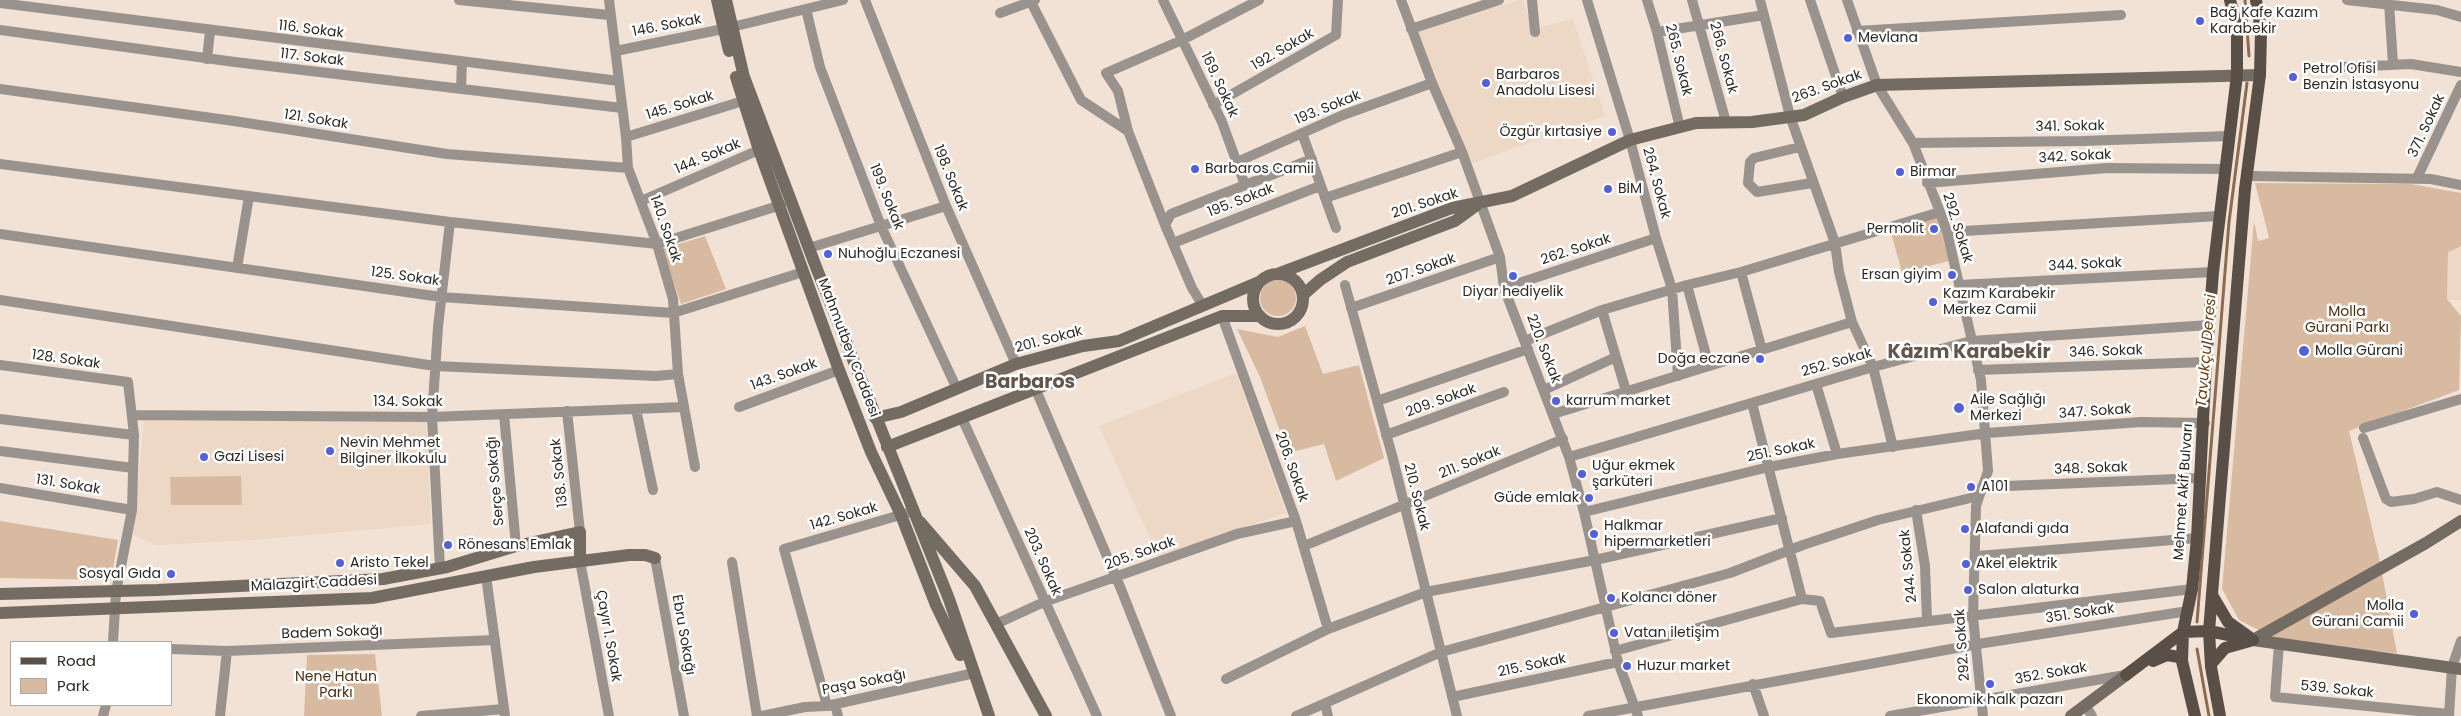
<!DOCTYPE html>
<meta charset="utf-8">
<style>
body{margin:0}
#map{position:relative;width:2461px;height:716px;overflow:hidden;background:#f1e2d5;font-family:Poppins,sans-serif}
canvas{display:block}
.legend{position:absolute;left:10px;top:641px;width:162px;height:65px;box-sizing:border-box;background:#fff;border:1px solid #aba9a7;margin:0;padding:6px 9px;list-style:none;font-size:15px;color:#2e2823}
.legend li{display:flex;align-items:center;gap:10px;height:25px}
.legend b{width:25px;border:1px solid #aba9a7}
</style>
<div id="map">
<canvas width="2461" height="716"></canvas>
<ul class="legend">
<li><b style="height:6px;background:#5a4f46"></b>Road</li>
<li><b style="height:14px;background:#d8baa1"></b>Park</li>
</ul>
</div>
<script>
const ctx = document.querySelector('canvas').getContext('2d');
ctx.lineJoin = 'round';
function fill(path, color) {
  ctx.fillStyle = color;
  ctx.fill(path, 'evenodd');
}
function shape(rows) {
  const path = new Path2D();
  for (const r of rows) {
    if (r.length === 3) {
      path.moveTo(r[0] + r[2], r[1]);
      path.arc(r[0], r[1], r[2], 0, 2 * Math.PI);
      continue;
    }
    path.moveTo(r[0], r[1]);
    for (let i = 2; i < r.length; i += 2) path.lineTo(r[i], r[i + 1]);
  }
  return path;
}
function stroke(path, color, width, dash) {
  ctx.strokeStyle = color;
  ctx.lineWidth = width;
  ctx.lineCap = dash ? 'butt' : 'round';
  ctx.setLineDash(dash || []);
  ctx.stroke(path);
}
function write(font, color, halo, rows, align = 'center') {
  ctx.font = font + ' Poppins,sans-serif';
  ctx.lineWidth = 5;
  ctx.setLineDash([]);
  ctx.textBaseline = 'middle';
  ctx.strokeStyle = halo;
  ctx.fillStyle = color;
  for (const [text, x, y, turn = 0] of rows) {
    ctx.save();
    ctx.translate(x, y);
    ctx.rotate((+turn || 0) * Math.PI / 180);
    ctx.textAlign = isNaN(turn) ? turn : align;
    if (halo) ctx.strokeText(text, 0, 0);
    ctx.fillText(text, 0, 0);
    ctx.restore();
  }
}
const built = shape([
 [1519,0,1523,0,1532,29,1573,19,1605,116,1467,165,1417,30],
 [2461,246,2461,300,2447,300,2448,251],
 [1236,373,1286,513,1158,556,1099,426],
 [144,420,426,422,431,524,252,540,156,545,133,535]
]);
const green = shape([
 [2255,183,2411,184,2461,193,2461,246,2448,252,2447,299,2461,316,2459,390,2349,431,2379,557,2397,653,2336,647,2272,637,2239,620,2222,589,2254,221,2258,241,2269,238],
 [1937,216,1949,261,1902,273,1890,229],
 [705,236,726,289,681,304,662,249],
 [1278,298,18],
 [1305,326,1323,374,1359,365,1384,458,1336,481,1324,444,1288,453,1260,377,1237,329,1278,337],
 [241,476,242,505,171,505,170,477],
 [0,521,118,540,111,580,0,578],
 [375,654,382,716,304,716,307,655]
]);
const stream = shape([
 [2245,0,2249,56],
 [2197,622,2229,222,2247,83],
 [2197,649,2209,716]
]);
const street = shape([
 [459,0,609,15],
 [609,0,626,137,628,168,657,244,673,299,678,374,695,467],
 [865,0,946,206,1016,364],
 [1163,0,1222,122,1245,185],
 [1401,0,1432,83,1462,152,1500,257,1504,288,1569,457,1584,512,1618,662,1638,716],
 [1532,0,1535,32],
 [1587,0,1630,140,1656,238,1672,289,1678,376],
 [1647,0,1657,32,1680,128],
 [1692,0,1726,122],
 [1760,0,1790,116,1835,243,1839,272,1852,322,1873,367,1893,447],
 [1810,0,1843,97],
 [1847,0,1877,85,1913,143,1940,212,1947,232,1981,380,1988,471,1976,506,1973,617,1983,716],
 [2347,0,2437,10,2461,17],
 [1031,2,1081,100,1128,131,1165,225],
 [0,3,619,81],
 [2389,3,2393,64],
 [806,9,820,67,881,226,957,389],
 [1000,13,1035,0],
 [732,27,843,0],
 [1411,29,1499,0],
 [0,30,235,62,622,108],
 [1857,31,2121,15],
 [1657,32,1764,15],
 [616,51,723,29],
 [207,59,210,31],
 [2344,67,2411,64,2461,72],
 [0,89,234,121,447,154,628,168],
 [461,89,462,62],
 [1213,105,1336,35,1338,0],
 [1128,131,1118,91,1106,73,1182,40,1259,0],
 [1302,133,1336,228],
 [626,137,743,101],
 [1913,143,2082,141,2229,136],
 [1800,147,1754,158,1750,162,1748,183,1757,192,1812,183],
 [1237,162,1343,115,1432,83],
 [0,164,450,222,657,244,781,205],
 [2248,176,2431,179,2461,185],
 [2417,178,2461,85],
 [1927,183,2107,168,2224,169],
 [1325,198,1462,152],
 [641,201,759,150],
 [1947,232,2219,216],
 [0,234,441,297,673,313,803,272],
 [1173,243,1320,186],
 [809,248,946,206],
 [237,268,249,196],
 [1741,272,1762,350],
 [1345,285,1392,455,1457,716],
 [1687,285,1709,366],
 [1959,285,2213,272],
 [1504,288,1656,238],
 [0,300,435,366,656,376,678,374],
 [1203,306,1192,288,1165,225,1171,214,1312,159],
 [1351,308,1500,257],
 [1602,310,1626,391],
 [1222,316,1296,521,1328,629],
 [1525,341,1602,310,1687,285,1741,272,1940,212],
 [0,365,128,382,134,435,132,510,116,592,113,642],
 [1978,370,2206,362],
 [1816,384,1837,454],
 [1036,390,1121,589,1171,716],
 [1544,390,1616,357],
 [1377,401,1528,349],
 [1752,403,1802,599],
 [739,407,839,370],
 [636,409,653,490],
 [567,411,580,532],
 [504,414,516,546],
 [1553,414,1852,322],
 [132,415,432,417,684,407],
 [962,418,1097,716],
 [0,419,134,435],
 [2364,428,2461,399],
 [1386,435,1504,392],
 [2363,438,2386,499,2391,502,2414,499,2437,492,2461,500],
 [0,451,133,468],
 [1569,457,1873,367,1971,341,2209,325],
 [1982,487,2201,478],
 [0,488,132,510],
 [1916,510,1925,566,1927,620],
 [1584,512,1769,467,1837,454,1987,433,2141,422,2205,423],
 [1304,546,1563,439],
 [1977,556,2197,538],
 [655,558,684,716],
 [580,561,609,716],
 [732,562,757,716],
 [440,568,432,417,438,327,450,222],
 [486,576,505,716],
 [996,624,1044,602,1237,534,1296,521],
 [2279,644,2275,697,2449,714],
 [171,649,227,651,495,640],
 [1615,651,1802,599,1820,601,1831,633,2192,589],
 [1226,679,1328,629,1426,592,1595,560,1782,518],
 [1753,684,1764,716],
 [1452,697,1618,662],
 [1325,703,1328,716],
 [835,704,838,716],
 [2085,705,2092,716],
 [827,706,784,549,907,513],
 [103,716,106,705],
 [220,716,227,651],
 [421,716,504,709],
 [762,716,805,707,827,706,970,674],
 [1296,716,1441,652,1730,573,1803,545,1878,520,1979,496],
 [1588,716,1978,644,2188,611],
 [1890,716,2125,675],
 [2449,716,2452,667,2461,641]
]);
const secondary = shape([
 [717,0,729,51],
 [726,0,744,77,816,267,949,599,989,716],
 [736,77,759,150,839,370,871,452,901,515,936,605,960,655],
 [1277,274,1452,208,1512,196,1630,140,1696,123,1752,122,1804,115,1843,97,1877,85,2260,75],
 [1278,299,25],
 [1303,295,1320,280,1347,262,1455,221,1477,205],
 [875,418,901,412,1016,364,1083,346,1119,341,1259,282],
 [887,447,1222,316,1260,316],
 [920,522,975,586,1046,716],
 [0,594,157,590,383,579,447,567,516,546,580,532,580,561],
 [0,613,372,598,534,567,629,555,645,555,655,558],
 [2253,640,2426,543,2461,521],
 [2253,640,2461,669],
 [2071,716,2126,675]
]);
const primary = shape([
 [2212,595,2228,622,2249,637],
 [2153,661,2167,655,2179,657,2182,661],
 [2211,664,2225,648,2250,641],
 [2126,675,2183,632,2209,631,2253,640],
 [2195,716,2182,661,2183,632,2192,589,2197,538,2206,362,2213,272,2237,75,2237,28,2230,0],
 [2220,716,2211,667,2209,631,2245,189,2260,75,2261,31,2256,0]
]);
const markers = [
 [2200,21,5,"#5360d6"],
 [1848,38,5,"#5360d6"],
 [2293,77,5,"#5360d6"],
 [1486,83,5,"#5360d6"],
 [1612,132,5,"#5360d6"],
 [1195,169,5,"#5360d6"],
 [1900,172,5,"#5360d6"],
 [1608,189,5,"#5360d6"],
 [1934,229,5,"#5360d6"],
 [828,254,5,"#5360d6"],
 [1952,275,5,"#5360d6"],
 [1513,276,5,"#5360d6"],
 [1933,302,5,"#5360d6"],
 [2304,351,6,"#5360d6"],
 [1760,359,5,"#5360d6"],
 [1556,401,5,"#5360d6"],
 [1959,408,6,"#5360d6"],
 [330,451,5,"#5360d6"],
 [204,457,5,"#5360d6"],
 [1582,474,5,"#5360d6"],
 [1971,487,5,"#5360d6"],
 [1589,498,5,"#5360d6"],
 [1965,529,5,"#5360d6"],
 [1594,534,5,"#5360d6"],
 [448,545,5,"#5360d6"],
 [340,563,5,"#5360d6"],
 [1966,564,5,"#5360d6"],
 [171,574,5,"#5360d6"],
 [1968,590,5,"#5360d6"],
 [1611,598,5,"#5360d6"],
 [2414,614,5,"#5360d6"],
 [1614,633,5,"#5360d6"],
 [1627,666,5,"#5360d6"],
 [1990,684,5,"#5360d6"]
];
const poiNames = [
 ["Bağ Kafe Kazım",2210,13],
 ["Karabekir",2210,29],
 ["Mevlana",1858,38],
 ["Petrol Ofisi",2303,69],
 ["Benzin İstasyonu",2303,85],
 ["Barbaros",1496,75],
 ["Anadolu Lisesi",1496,91],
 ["Özgür kırtasiye",1602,132,"right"],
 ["Barbaros Camii",1205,169],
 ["Birmar",1910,172],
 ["BİM",1618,189],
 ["Permolit",1924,229,"right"],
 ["Nuhoğlu Eczanesi",838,254],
 ["Ersan giyim",1942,275,"right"],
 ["Diyar hediyelik",1513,292,"center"],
 ["Kazım Karabekir",1943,294],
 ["Merkez Camii",1943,310],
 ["Molla Gürani",2315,351],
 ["Doğa eczane",1750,359,"right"],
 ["Aile Sağlığı",1970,400],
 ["Merkezi",1970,416],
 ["karrum market",1566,401],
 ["Nevin Mehmet",340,443],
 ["Bilginer İlkokulu",340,459],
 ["Gazi Lisesi",214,457],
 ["Uğur ekmek",1592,466],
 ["şarküteri",1592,482],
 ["A101",1981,487],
 ["Güde emlak",1579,498,"right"],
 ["Halkmar",1604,526],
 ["hipermarketleri",1604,542],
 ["Alafandi gıda",1975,529],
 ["Rönesans Emlak",458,545],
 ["Aristo Tekel",350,563],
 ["Akel elektrik",1976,564],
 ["Sosyal Gıda",161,574,"right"],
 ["Salon alaturka",1978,590],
 ["Kolancı döner",1621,598],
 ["Molla",2404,606,"right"],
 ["Gürani Camii",2404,622,"right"],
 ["Vatan iletişim",1624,633],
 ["Huzur market",1637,666],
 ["Ekonomik halk pazarı",1990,700,"center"]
];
const streetNames = [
 ["146. Sokak",667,26,-11],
 ["116. Sokak",311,30,7],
 ["192. Sokak",1283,50,-30],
 ["117. Sokak",312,58,7],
 ["266. Sokak",1723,58,75],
 ["265. Sokak",1678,60,76],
 ["169. Sokak",1219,85,65],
 ["263. Sokak",1827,87,-20],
 ["145. Sokak",680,106,-17],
 ["193. Sokak",1328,108,-22],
 ["121. Sokak",316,120,9],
 ["371. Sokak",2427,126,-65],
 ["341. Sokak",2070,127,-1],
 ["144. Sokak",708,157,-23],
 ["342. Sokak",2075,157,-3],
 ["198. Sokak",950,178,68],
 ["264. Sokak",1656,183,75],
 ["199. Sokak",886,197,68],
 ["195. Sokak",1241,201,-21],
 ["201. Sokak",1425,204,-18],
 ["292. Sokak",1957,228,73],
 ["140. Sokak",665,229,71],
 ["262. Sokak",1576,250,-18],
 ["344. Sokak",2085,265,-3],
 ["207. Sokak",1421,270,-19],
 ["125. Sokak",405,277,8],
 ["201. Sokak",1049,340,-15],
 ["Mahmutbey Caddesi",848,348,69],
 ["220. Sokak",1543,349,69],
 ["346. Sokak",2106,352,-2],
 ["128. Sokak",66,360,8],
 ["252. Sokak",1837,363,-16],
 ["143. Sokak",784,375,-20],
 ["209. Sokak",1441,401,-20],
 ["134. Sokak",408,402],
 ["347. Sokak",2095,412,-4],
 ["251. Sokak",1781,451,-12],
 ["211. Sokak",1470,463,-22],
 ["206. Sokak",1291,467,70],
 ["348. Sokak",2091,469,-2],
 ["138. Sokak",560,473,-96],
 ["Serçe Sokağı",496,481,-95],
 ["131. Sokak",68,485,9],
 ["Mehmet Akif Bulvarı",2184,492,-86],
 ["210. Sokak",1416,497,76],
 ["142. Sokak",844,517,-16],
 ["205. Sokak",1140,554,-20],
 ["203. Sokak",1042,562,66],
 ["244. Sokak",1909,566,-96],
 ["Malazgirt Caddesi",314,584,-3],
 ["351. Sokak",2080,614,-9],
 ["Badem Sokağı",332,633,-2],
 ["Ebru Sokağı",683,635,80],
 ["Çayır 1. Sokak",608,636,80],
 ["292. Sokak",1963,645,-94],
 ["215. Sokak",1532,666,-12],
 ["352. Sokak",2051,674,-10],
 ["Paşa Sokağı",864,683,-11],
 ["539. Sokak",2337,690,6]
];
const parkNames = [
 ["Molla",2347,312],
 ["Gürani Parkı",2347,328],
 ["Nene Hatun",336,677],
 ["Parkı",336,693]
];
const waterNames = [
 ["Tavukçu Deresi",2207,351,-85]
];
const districtNames = [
 ["Kâzım Karabekir",1969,353],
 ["Barbaros",1030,383]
];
fill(built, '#edd7c5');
fill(green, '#d8baa1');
stroke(stream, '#8c6b4f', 3);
stroke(street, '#99928d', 10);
stroke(secondary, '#746b63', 12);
stroke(primary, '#5a4f46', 12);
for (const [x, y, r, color] of markers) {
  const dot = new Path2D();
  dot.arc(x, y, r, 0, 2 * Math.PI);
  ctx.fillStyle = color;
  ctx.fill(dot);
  stroke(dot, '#fff', 2);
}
write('14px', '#2e2823', '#fff', poiNames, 'left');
write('14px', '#2e2823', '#fff', streetNames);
write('14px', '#4c2d0e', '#fff', parkNames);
write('italic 15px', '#6d4114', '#fff', waterNames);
write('bold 19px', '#62554a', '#fff', districtNames);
</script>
